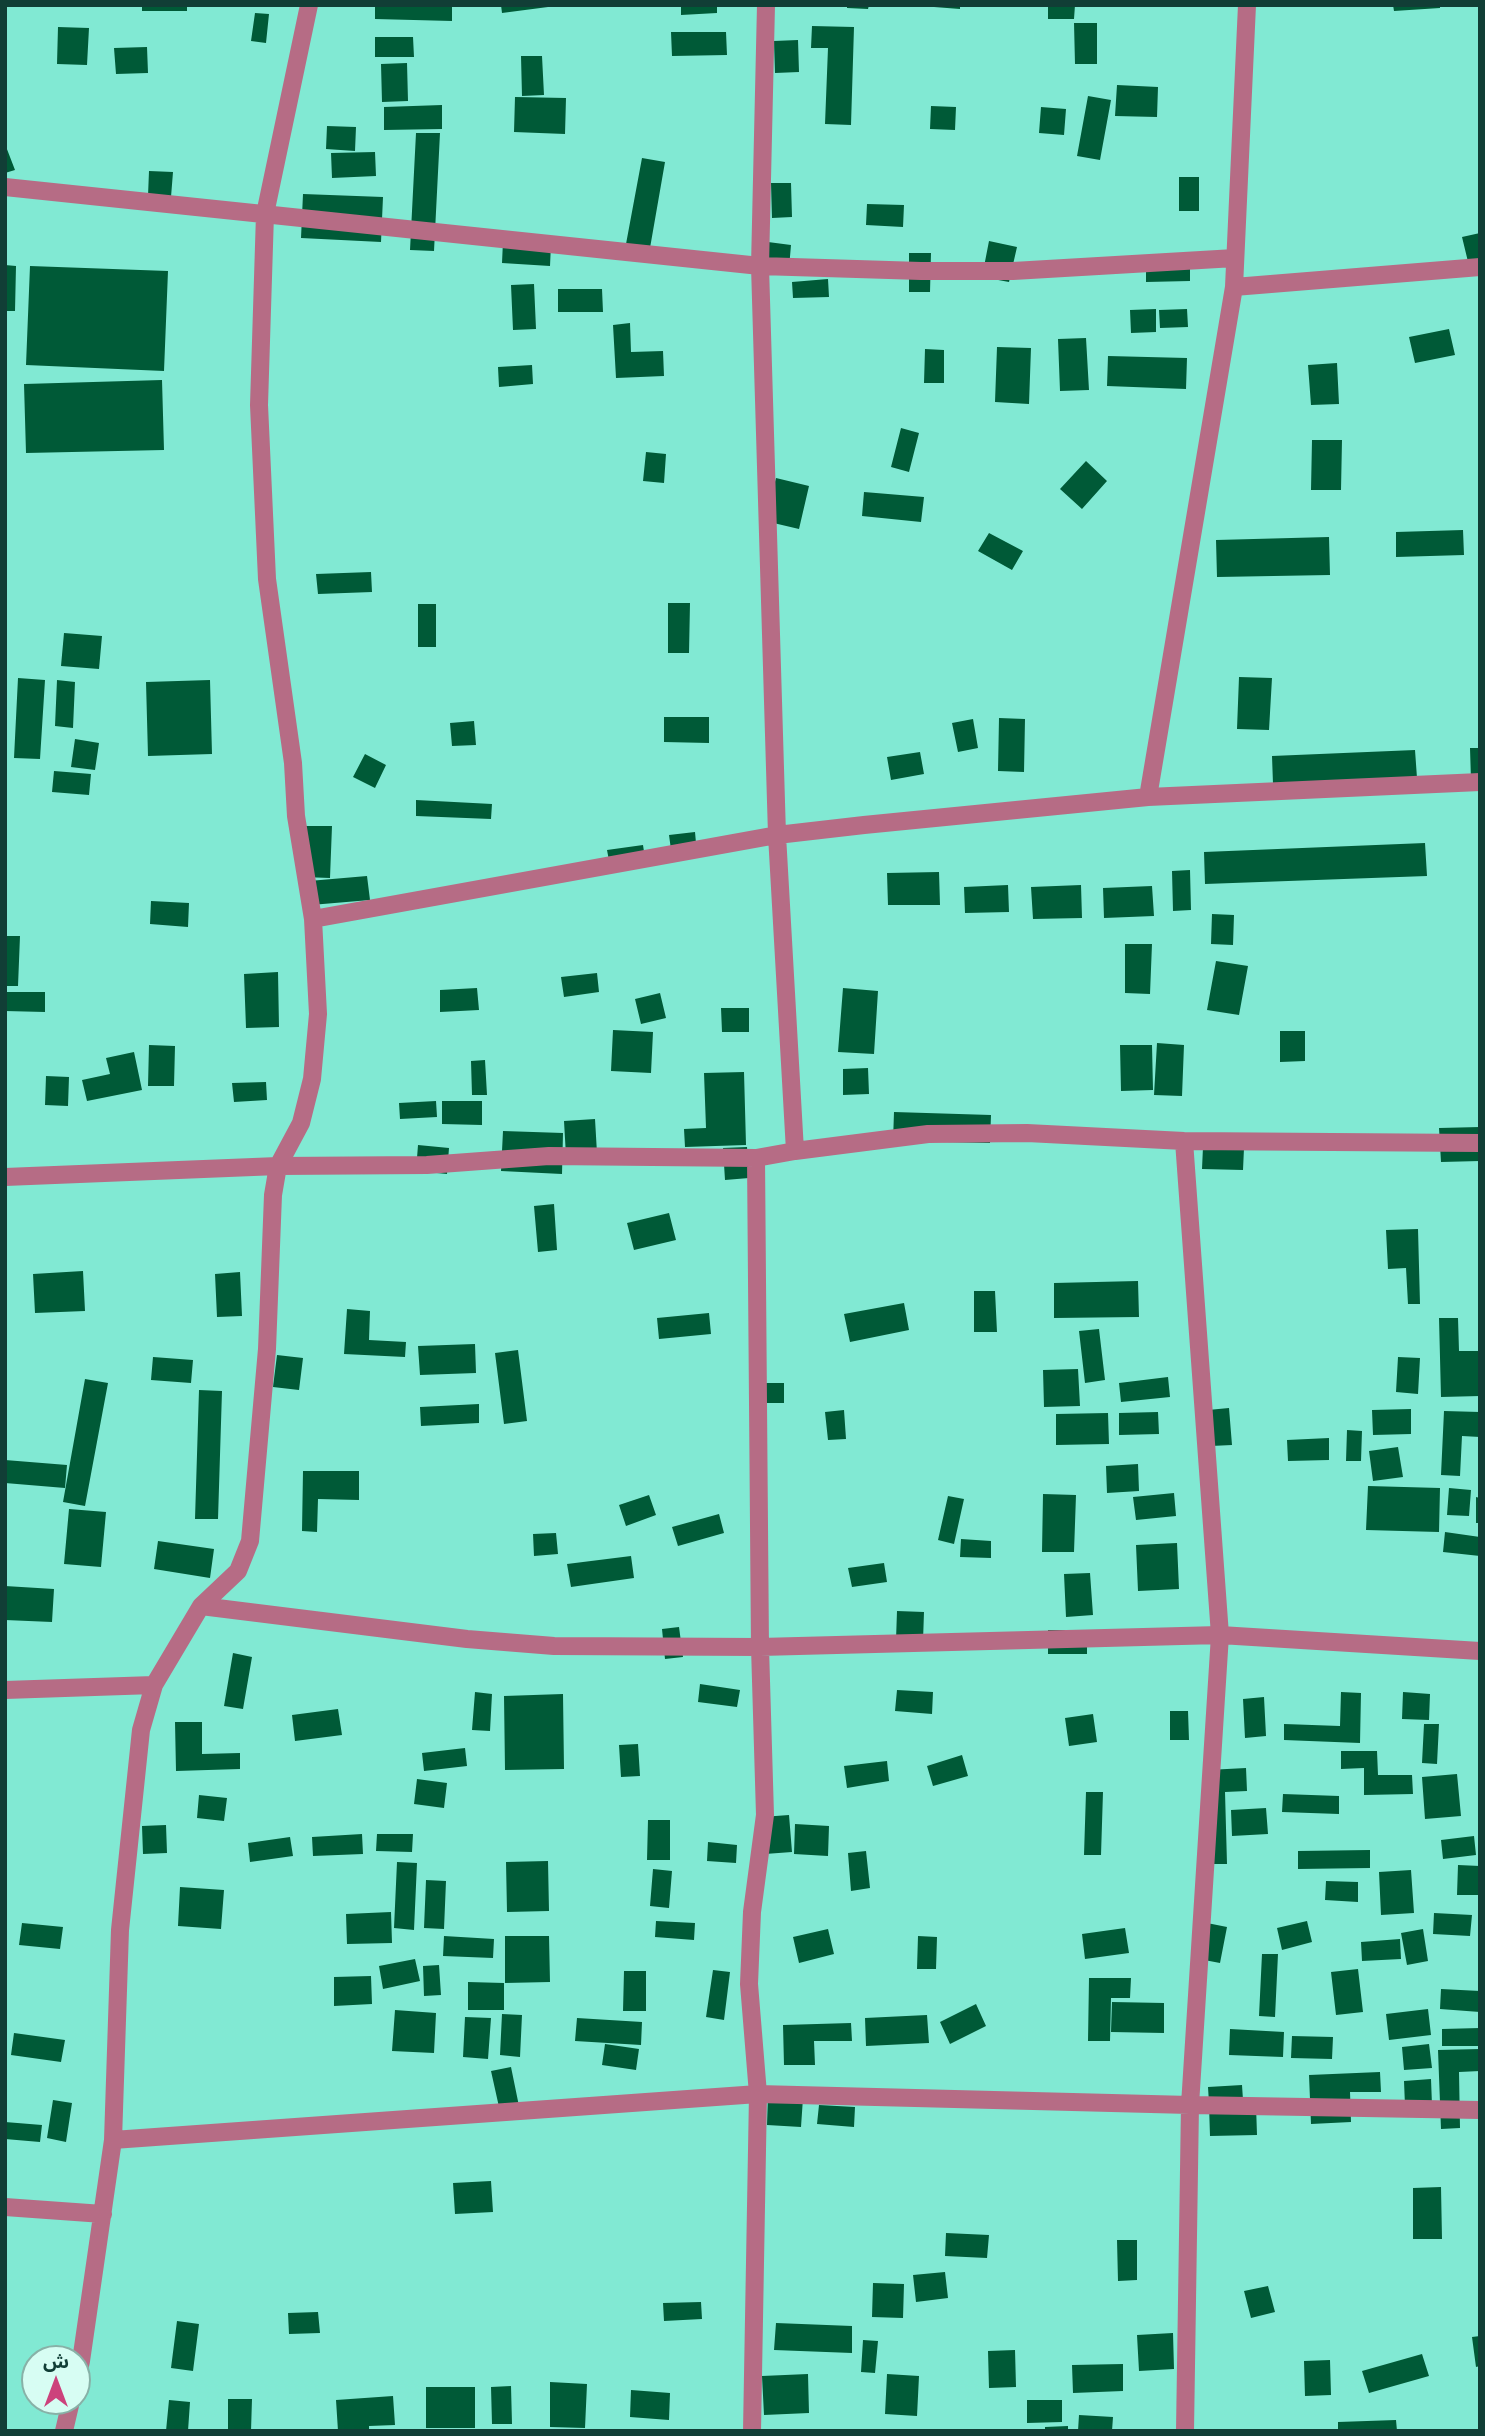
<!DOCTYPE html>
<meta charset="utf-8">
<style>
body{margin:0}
#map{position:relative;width:1485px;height:2436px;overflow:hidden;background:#81e9d3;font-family:"IBM Plex Sans","Noto Sans Arabic",sans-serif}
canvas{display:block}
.frame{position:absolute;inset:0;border:7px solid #113e36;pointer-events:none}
.north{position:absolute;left:21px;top:2345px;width:70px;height:70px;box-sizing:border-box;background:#d7fdf3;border:2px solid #88b1a7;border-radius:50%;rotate:0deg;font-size:19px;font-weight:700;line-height:28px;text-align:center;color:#113e36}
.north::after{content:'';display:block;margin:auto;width:24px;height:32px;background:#cc427c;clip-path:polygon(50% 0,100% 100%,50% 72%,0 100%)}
</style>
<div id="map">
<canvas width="1485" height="2436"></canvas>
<div class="frame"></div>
<div class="north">ش</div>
</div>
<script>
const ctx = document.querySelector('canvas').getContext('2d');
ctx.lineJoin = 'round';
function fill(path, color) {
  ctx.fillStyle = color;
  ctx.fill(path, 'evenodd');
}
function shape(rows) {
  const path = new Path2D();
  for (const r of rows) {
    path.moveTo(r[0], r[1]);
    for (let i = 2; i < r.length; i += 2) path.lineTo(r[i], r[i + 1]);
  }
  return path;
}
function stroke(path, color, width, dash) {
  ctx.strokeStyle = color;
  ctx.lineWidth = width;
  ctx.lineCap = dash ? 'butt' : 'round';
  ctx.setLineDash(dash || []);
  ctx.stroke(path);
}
const building = shape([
 [142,5,187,5,187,11,142,11],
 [375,5,452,5,452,21,375,19],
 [501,5,548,5,548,7,502,13],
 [681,5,717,5,717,13,681,15],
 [847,5,869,5,868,9,847,8],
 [935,5,960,5,960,9,934,7],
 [1048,5,1075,5,1074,19,1048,19],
 [1393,5,1440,5,1440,8,1394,11],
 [255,13,269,14,266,43,251,41],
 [1074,23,1097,23,1097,64,1075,64],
 [812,26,854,27,851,125,825,124,828,48,811,48],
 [58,27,89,28,87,65,57,64],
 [671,32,726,32,727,55,672,56],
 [375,37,413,37,414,57,375,57],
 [798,40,799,72,775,73,774,41],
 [147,47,148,73,116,74,114,48],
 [521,56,542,56,544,95,522,96],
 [407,63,408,101,382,102,381,64],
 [1117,85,1158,87,1157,117,1115,116],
 [1088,96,1111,100,1100,160,1077,156],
 [515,97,566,98,565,134,514,132],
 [442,105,442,129,384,130,384,107],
 [931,106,956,107,955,130,930,129],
 [1041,107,1066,109,1064,135,1039,133],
 [327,126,356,127,355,151,326,149],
 [416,133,440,133,434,251,410,250],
 [5,144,15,170,5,173],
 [375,152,376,176,332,178,331,153],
 [642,158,665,162,650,248,626,244],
 [149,171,173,172,171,197,148,196],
 [1179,177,1199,177,1199,211,1179,211],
 [771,183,791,183,792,217,772,218],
 [303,194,383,197,381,242,301,238],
 [867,204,904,205,903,227,866,225],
 [1480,233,1480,268,1470,270,1462,237],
 [503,241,551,244,550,266,502,263],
 [989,241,1017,247,1009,282,982,277],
 [768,242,791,245,789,268,765,265],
 [909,253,931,253,930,292,909,292],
 [1190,254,1190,281,1146,282,1146,255],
 [5,265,16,266,15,311,5,311],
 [30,266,168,271,164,371,26,365],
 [828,279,829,297,793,298,792,282],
 [534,284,536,329,513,330,511,285],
 [558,289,602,289,603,312,558,312],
 [1156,309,1156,332,1131,333,1130,310],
 [1187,309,1188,327,1160,328,1159,310],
 [630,323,631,352,663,351,664,376,616,378,613,325],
 [1449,329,1455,355,1415,363,1409,337],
 [1086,338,1089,390,1060,391,1058,339],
 [997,347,1031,348,1029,404,995,402],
 [925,349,944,350,944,383,924,383],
 [1108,356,1187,358,1186,389,1107,386],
 [1337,363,1339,404,1311,405,1308,365],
 [532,365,533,384,499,387,498,367],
 [162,380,164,450,26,453,24,384],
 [901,428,919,433,909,472,891,467],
 [1312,440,1342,440,1341,490,1311,490],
 [646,452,666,454,664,483,643,481],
 [1086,461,1107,481,1082,509,1060,489],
 [776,478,809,486,799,529,765,521],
 [864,492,924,497,921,522,862,516],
 [1463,530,1464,555,1396,557,1396,532],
 [989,533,1023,551,1012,570,978,551],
 [1329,537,1330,575,1217,577,1216,540],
 [371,572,372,592,318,594,316,574],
 [668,603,690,603,689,653,668,653],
 [418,604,436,604,436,647,418,647],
 [64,633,102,636,99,669,61,666],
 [1239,677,1272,678,1269,730,1237,729],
 [18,678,45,680,40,759,14,758],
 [57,680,75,682,73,728,55,726],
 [210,680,212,754,148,756,146,682],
 [664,717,709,717,709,743,664,742],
 [999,718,1025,719,1024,772,998,771],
 [973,719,978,748,958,752,952,723],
 [474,721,476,745,452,746,450,723],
 [75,739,99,743,95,770,71,767],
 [1470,748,1480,748,1480,780,1471,780],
 [1415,750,1417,778,1273,784,1272,756],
 [920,752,924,774,891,780,887,757],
 [365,754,386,765,375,788,353,777],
 [54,771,91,774,89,795,52,792],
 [416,800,492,804,491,819,416,816],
 [305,826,332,826,330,878,303,877],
 [695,832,697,854,672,857,669,835],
 [1425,843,1427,876,1205,884,1204,852],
 [643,845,646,865,611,871,607,850],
 [1190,870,1191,910,1173,911,1172,871],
 [939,872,940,905,888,905,887,873],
 [367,876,370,900,311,905,309,881],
 [1008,885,1009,912,965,913,964,887],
 [1081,885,1082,918,1033,919,1031,887],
 [1152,886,1154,916,1104,918,1103,888],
 [151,901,189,903,188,927,150,924],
 [1212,914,1234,915,1233,945,1211,944],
 [5,936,20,936,18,986,5,986],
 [1125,944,1152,944,1150,994,1125,993],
 [1216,961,1248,966,1239,1015,1207,1010],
 [278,972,279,1027,246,1028,244,974],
 [597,973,599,992,564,997,561,977],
 [477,988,479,1010,440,1012,440,990],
 [843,988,878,991,874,1054,838,1052],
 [5,992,45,992,45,1012,5,1011],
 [660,993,666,1018,641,1024,635,999],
 [721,1008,749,1008,749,1032,722,1032],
 [613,1030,653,1032,651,1073,611,1071],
 [1280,1031,1305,1031,1305,1061,1280,1062],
 [1157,1043,1184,1045,1182,1096,1154,1095],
 [149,1045,175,1046,174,1086,148,1086],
 [1120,1045,1152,1045,1153,1090,1121,1091],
 [134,1052,142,1090,87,1101,82,1080,110,1074,106,1058],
 [485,1060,487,1095,472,1095,471,1061],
 [868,1068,869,1094,843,1095,843,1069],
 [744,1072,746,1145,685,1147,684,1129,706,1128,704,1073],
 [46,1076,69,1077,68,1106,45,1105],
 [266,1082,267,1100,234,1102,232,1083],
 [436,1101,437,1117,400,1119,399,1103],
 [442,1101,482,1101,482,1125,442,1124],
 [894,1112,991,1115,990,1143,893,1141],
 [595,1119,597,1153,566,1156,564,1121],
 [1480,1127,1480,1161,1441,1162,1439,1128],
 [503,1131,563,1133,562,1174,501,1171],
 [418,1145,449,1148,447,1174,416,1171],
 [747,1147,749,1178,725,1180,723,1148],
 [1203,1147,1244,1148,1243,1170,1202,1169],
 [554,1204,557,1250,538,1252,534,1206],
 [669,1213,676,1240,634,1250,627,1223],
 [1418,1229,1420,1304,1408,1304,1406,1268,1388,1269,1386,1230],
 [83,1271,85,1311,35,1313,33,1274],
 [240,1272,242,1316,217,1317,215,1274],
 [1138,1281,1139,1317,1054,1318,1054,1283],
 [974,1291,995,1291,997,1332,974,1332],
 [904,1303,909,1330,850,1342,844,1314],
 [347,1309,370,1311,369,1340,406,1342,405,1357,344,1354],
 [709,1313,711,1334,659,1339,657,1318],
 [1439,1318,1458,1318,1459,1351,1480,1351,1480,1396,1441,1397],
 [1099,1329,1105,1380,1085,1383,1079,1331],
 [475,1344,476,1373,420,1375,418,1346],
 [518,1350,527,1421,504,1424,495,1353],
 [277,1355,303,1358,299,1390,273,1387],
 [153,1357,193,1360,191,1383,151,1380],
 [1398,1357,1420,1358,1418,1394,1396,1392],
 [1078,1369,1080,1406,1044,1407,1043,1370],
 [1168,1377,1170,1397,1121,1402,1119,1383],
 [85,1379,108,1383,85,1506,63,1502],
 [755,1383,784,1383,784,1403,755,1403],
 [199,1390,222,1391,218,1519,195,1519],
 [479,1404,479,1423,421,1426,420,1407],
 [1229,1408,1232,1445,1211,1446,1208,1410],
 [1411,1409,1411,1434,1373,1435,1372,1410],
 [844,1410,846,1439,828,1440,825,1412],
 [1444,1411,1480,1412,1480,1437,1462,1436,1460,1476,1441,1475],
 [1158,1412,1159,1434,1119,1435,1119,1413],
 [1108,1413,1109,1444,1056,1445,1056,1414],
 [1347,1430,1362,1431,1361,1461,1346,1461],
 [1329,1438,1329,1460,1288,1461,1287,1440],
 [1398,1447,1403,1477,1373,1481,1369,1451],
 [5,1460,67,1465,65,1488,5,1483],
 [1138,1464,1139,1491,1107,1493,1106,1466],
 [303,1471,359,1471,359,1500,318,1499,317,1532,302,1531],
 [1368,1486,1440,1488,1439,1532,1366,1530],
 [1449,1488,1471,1490,1469,1516,1447,1515],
 [1174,1493,1176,1516,1136,1520,1133,1497],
 [1043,1494,1076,1495,1074,1552,1042,1552],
 [649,1495,656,1515,626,1526,619,1505],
 [948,1496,964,1499,954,1544,938,1540],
 [1476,1497,1480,1498,1480,1523,1476,1523],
 [69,1509,106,1512,101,1567,64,1564],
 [719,1514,724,1533,678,1546,672,1527],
 [1445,1532,1480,1537,1480,1556,1443,1552],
 [556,1533,558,1554,534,1556,533,1534],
 [961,1539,991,1541,991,1558,960,1557],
 [158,1541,214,1549,210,1578,154,1569],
 [1177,1543,1179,1589,1138,1591,1136,1545],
 [631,1556,634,1578,571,1587,567,1564],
 [884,1563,887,1582,852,1587,848,1568],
 [1090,1573,1093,1615,1066,1617,1064,1574],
 [5,1586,54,1589,52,1622,5,1620],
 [897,1611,924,1612,923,1641,896,1640],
 [679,1627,683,1657,665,1659,662,1629],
 [1048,1630,1087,1630,1087,1654,1048,1654],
 [233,1653,252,1657,243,1709,224,1706],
 [700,1684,740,1690,737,1707,698,1702],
 [897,1690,933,1692,932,1714,895,1711],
 [475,1692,492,1694,490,1731,472,1730],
 [1341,1692,1361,1693,1360,1743,1284,1740,1284,1724,1340,1726],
 [1403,1692,1430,1694,1429,1720,1402,1719],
 [563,1694,564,1769,505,1770,504,1696],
 [1264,1697,1266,1736,1245,1738,1243,1699],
 [338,1709,342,1735,295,1741,292,1715],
 [1170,1711,1188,1711,1189,1740,1170,1740],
 [1093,1714,1097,1742,1069,1746,1065,1718],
 [175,1722,202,1722,202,1754,240,1753,240,1769,176,1771],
 [1424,1724,1439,1724,1437,1764,1422,1763],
 [638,1744,640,1776,621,1777,619,1745],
 [465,1748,467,1766,424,1771,422,1753],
 [1341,1751,1377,1751,1378,1775,1412,1775,1413,1794,1364,1795,1364,1768,1341,1769],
 [962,1755,968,1776,933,1786,927,1766],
 [887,1761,889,1781,847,1788,844,1766],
 [1246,1768,1247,1791,1225,1792,1227,1864,1211,1864,1208,1770],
 [1457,1774,1461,1816,1425,1819,1422,1777],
 [417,1779,447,1783,444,1808,414,1804],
 [1086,1792,1103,1792,1101,1855,1084,1855],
 [1283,1794,1339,1796,1339,1814,1282,1812],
 [199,1795,227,1798,224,1821,197,1818],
 [1266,1808,1268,1834,1232,1836,1231,1810],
 [789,1815,792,1852,765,1854,762,1817],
 [648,1820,670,1820,670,1860,647,1860],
 [795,1824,829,1826,828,1856,794,1854],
 [166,1825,167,1853,143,1854,142,1826],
 [362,1834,363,1854,313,1856,312,1837],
 [377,1834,413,1834,412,1852,376,1851],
 [1474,1836,1476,1855,1443,1859,1441,1840],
 [290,1837,293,1856,250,1862,248,1843],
 [708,1842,737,1845,736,1863,707,1861],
 [1370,1850,1370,1868,1298,1869,1298,1851],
 [866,1851,870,1888,851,1891,848,1853],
 [548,1861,549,1911,507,1912,506,1862],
 [397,1862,417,1863,414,1930,394,1928],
 [1458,1865,1480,1866,1480,1895,1457,1895],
 [653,1869,672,1871,669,1908,650,1906],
 [1411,1870,1414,1913,1381,1915,1379,1872],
 [426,1880,446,1881,444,1929,424,1928],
 [1326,1881,1358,1882,1358,1902,1325,1900],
 [180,1887,224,1890,221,1929,178,1926],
 [391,1912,392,1943,347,1944,346,1914],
 [1434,1913,1472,1915,1470,1936,1433,1934],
 [656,1921,695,1923,694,1940,655,1937],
 [1307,1921,1312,1942,1282,1950,1277,1928],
 [22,1923,63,1927,60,1949,19,1945],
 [1207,1923,1227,1927,1220,1963,1199,1959],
 [1125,1928,1129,1953,1085,1959,1082,1934],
 [828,1929,834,1954,799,1963,793,1937],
 [1423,1929,1428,1961,1407,1965,1401,1933],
 [444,1936,494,1939,493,1958,443,1956],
 [505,1936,549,1936,550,1982,505,1983],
 [918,1936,937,1937,936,1969,917,1969],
 [1400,1939,1401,1959,1362,1961,1361,1942],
 [1262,1954,1278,1954,1275,2017,1259,2016],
 [415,1959,420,1981,383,1989,379,1966],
 [439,1965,441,1995,424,1996,423,1966],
 [1358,1969,1363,2012,1336,2015,1331,1972],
 [713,1970,730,1972,724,2020,706,2017],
 [624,1971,646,1971,646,2011,623,2011],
 [371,1976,372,2004,334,2006,334,1977],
 [1089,1978,1131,1978,1130,1998,1111,1998,1110,2041,1088,2041],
 [468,1982,504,1983,504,2010,468,2010],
 [1441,1989,1480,1991,1480,2012,1440,2009],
 [1112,2002,1164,2003,1164,2033,1111,2032],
 [976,2004,986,2026,950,2044,940,2022],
 [1428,2009,1431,2035,1389,2040,1386,2014],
 [395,2010,436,2013,434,2053,392,2051],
 [502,2014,522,2015,520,2057,500,2055],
 [927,2015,929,2043,866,2046,865,2018],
 [465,2017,491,2018,488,2059,463,2057],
 [577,2018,642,2022,641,2045,575,2041],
 [851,2023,852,2041,814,2041,815,2065,784,2065,783,2025],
 [1480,2028,1480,2046,1442,2046,1442,2029],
 [1230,2029,1284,2032,1283,2057,1229,2055],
 [14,2033,65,2040,61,2062,11,2055],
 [1292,2036,1333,2037,1332,2059,1291,2058],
 [605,2044,639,2049,636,2070,602,2065],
 [1429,2044,1432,2068,1404,2070,1402,2047],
 [1480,2049,1480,2071,1459,2072,1460,2128,1441,2129,1438,2050],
 [511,2067,520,2111,501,2116,491,2071],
 [1380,2072,1381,2092,1350,2092,1351,2122,1311,2124,1309,2075],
 [1431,2079,1432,2105,1405,2106,1404,2081],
 [1242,2085,1243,2100,1209,2103,1208,2087],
 [768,2096,803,2098,801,2127,767,2125],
 [53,2100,72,2103,66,2142,47,2138],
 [819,2105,855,2107,854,2127,817,2124],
 [1209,2105,1256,2105,1257,2135,1210,2136],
 [5,2122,42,2125,40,2142,5,2139],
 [491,2181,493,2212,455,2214,453,2183],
 [1441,2187,1442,2239,1413,2239,1413,2188],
 [946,2233,989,2235,987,2258,945,2256],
 [1117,2240,1137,2240,1137,2280,1118,2281],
 [945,2272,948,2298,916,2302,913,2275],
 [873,2283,904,2284,903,2318,872,2317],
 [1268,2286,1275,2312,1251,2318,1244,2291],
 [701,2302,702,2319,664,2321,663,2303],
 [318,2312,320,2333,289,2334,288,2313],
 [177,2321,199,2324,193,2371,171,2368],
 [776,2323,852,2326,852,2353,774,2350],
 [1173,2333,1174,2369,1139,2371,1137,2335],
 [1480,2336,1480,2366,1476,2367,1472,2337],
 [863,2340,878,2341,875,2373,861,2372],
 [1015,2350,1016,2387,989,2388,988,2351],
 [1422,2354,1429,2376,1369,2393,1362,2371],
 [1330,2360,1331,2395,1305,2396,1304,2361],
 [1123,2364,1123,2391,1073,2393,1072,2365],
 [808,2374,809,2413,764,2415,762,2376],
 [887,2374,919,2376,917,2416,885,2414],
 [550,2382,587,2384,585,2428,550,2427],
 [511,2386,512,2424,492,2424,491,2387],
 [426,2387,475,2387,475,2428,426,2428],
 [631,2390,670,2393,669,2420,630,2417],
 [393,2396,395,2425,369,2426,369,2431,338,2431,336,2400],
 [228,2399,252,2399,251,2431,228,2431],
 [169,2400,190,2402,188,2431,166,2431],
 [1027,2400,1062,2400,1062,2422,1027,2423],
 [1079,2415,1113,2417,1112,2431,1078,2431],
 [1396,2420,1397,2431,1338,2431,1338,2422],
 [1068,2426,1068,2431,1045,2431,1045,2427]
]);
const minor = shape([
 [766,5,760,266,777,835,795,1151],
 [5,187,760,266,921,271,1013,271,1235,258],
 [1234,287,1480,267],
 [1148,797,1234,287,1247,5],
 [313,919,777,835,864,825,1148,797,1480,782],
 [1184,1141,1220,1635,1190,2105,1185,2431],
 [5,1177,278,1166,427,1165,549,1156,756,1158,795,1151,928,1134,1027,1133,1184,1141,1480,1143],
 [201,1606,467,1639,554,1646,760,1647,1220,1635,1480,1651],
 [5,1690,154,1685],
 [113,2140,758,2094,1190,2105,1480,2110],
 [5,2207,103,2214],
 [77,2379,81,2361,113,2140,120,1930,141,1730,154,1685,201,1606,238,1571,250,1541,267,1349,273,1195,278,1166,301,1123,312,1079,318,1014,313,919,296,816,293,763,267,579,259,405,265,214,309,5],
 [64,2431,71,2401],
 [752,2431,758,2094,749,1984,752,1912,765,1815,760,1647,756,1158]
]);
fill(building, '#005a37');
stroke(minor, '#b66c85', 18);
</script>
